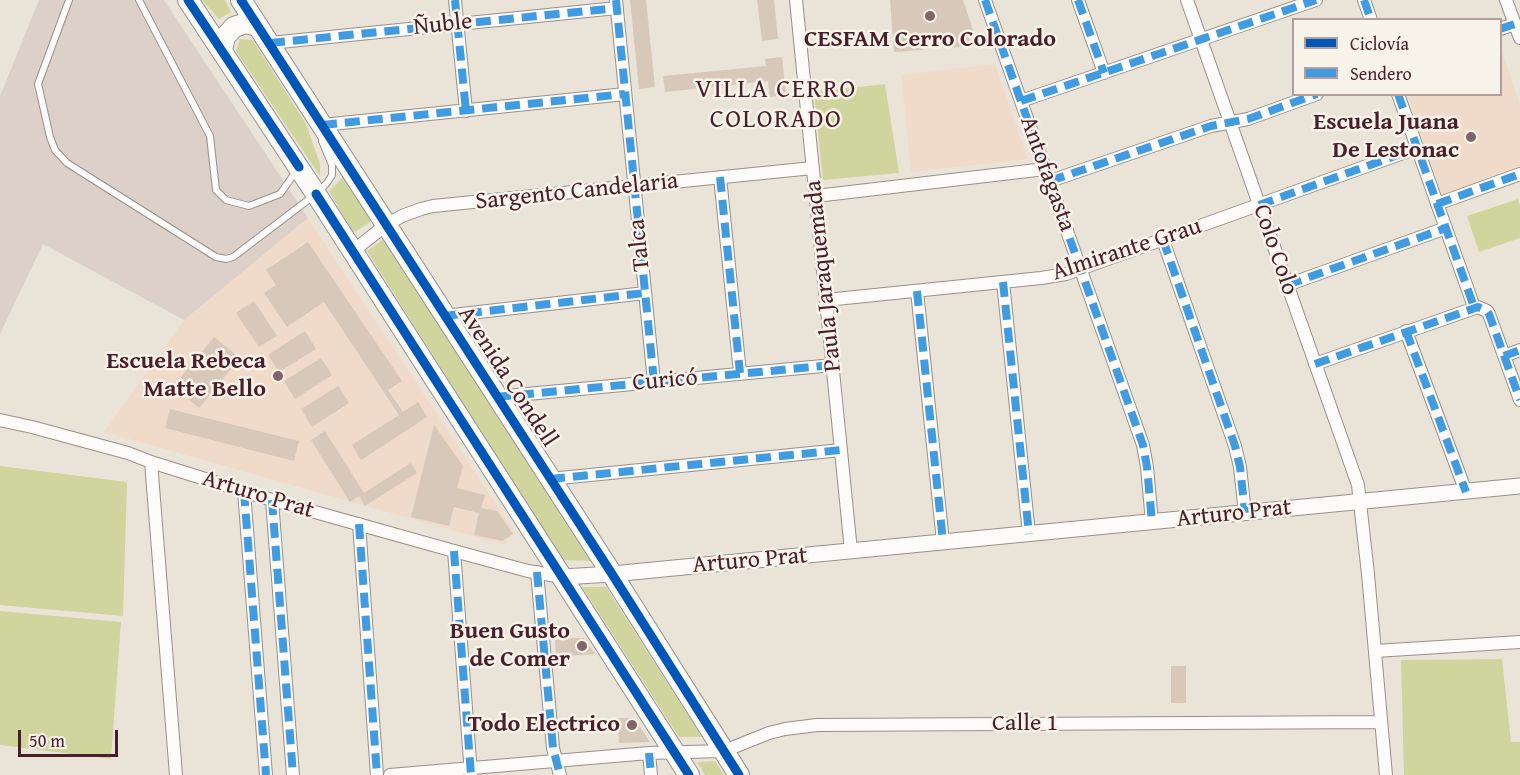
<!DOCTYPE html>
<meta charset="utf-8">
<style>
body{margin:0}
#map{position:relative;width:1520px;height:775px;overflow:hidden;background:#eae4d8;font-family:"Gentium Book Plus",serif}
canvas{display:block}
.legend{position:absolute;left:1292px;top:18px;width:210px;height:78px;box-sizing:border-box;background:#f7f3e8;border:2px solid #b29e9c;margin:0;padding:8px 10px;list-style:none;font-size:18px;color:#4a1f2b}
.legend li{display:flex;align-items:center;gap:12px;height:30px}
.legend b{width:30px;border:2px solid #b29e9c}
.scale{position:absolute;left:18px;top:730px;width:100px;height:27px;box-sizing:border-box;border:3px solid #4a1f2b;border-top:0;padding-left:8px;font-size:18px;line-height:21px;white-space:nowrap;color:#4a1f2b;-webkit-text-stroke:4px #f7f3e8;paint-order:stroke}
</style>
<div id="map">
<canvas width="1520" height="775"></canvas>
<ul class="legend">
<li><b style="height:8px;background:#0057b8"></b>Ciclovía</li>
<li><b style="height:8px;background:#409be1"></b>Sendero</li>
</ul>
<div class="scale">50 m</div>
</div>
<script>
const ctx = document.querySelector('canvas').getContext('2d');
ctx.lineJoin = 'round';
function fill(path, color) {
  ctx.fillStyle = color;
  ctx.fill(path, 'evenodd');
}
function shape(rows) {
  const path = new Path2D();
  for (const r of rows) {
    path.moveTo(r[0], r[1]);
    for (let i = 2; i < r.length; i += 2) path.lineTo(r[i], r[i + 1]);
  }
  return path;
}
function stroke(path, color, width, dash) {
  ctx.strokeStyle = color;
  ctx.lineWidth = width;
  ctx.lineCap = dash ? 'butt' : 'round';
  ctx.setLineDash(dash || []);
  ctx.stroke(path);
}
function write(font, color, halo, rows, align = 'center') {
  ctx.font = font + ' "Gentium Book Plus",serif';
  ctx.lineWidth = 5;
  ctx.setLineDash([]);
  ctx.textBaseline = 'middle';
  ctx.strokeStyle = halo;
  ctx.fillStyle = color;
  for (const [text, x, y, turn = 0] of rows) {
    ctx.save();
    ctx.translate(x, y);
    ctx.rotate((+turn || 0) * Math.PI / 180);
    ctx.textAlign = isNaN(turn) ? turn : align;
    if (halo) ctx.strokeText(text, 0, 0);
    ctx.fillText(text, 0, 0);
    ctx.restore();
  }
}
const built = shape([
 [1501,48,1520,105,1520,169,1442,196,1407,95,1500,94],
 [995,64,1028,159,911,172,901,75],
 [308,218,515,533,504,545,104,432,184,320]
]);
const industrial = shape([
 [39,0,164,0,308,218,184,320,43,244,0,334,0,96]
]);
const green = shape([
 [202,0,225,0,231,12,219,19],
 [240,39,253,40,306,124,320,164,320,176,236,51],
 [885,84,899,173,823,180,814,92],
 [343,177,372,221,353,233,329,191],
 [1518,199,1520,206,1520,238,1479,252,1467,216],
 [384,239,592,561,562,560,367,251],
 [0,466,127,482,123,616,0,605],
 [582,587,606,587,702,737,679,737],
 [0,611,121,622,111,759,0,745],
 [1502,659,1511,742,1520,742,1520,775,1404,775,1401,660],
 [715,761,724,775,705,775,697,762]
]);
const building = shape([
 [630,0,646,0,655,87,639,89],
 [757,0,774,0,778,39,762,41],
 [890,0,963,0,974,33,969,33,970,46,950,48,949,34,921,36,923,50,894,52],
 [782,57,786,95,770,97,768,81,665,92,663,76,766,66,765,59],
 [308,242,402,381,388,390,403,412,418,402,427,417,361,460,352,445,399,415,324,302,287,327,264,293,276,285,266,270],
 [254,301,277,336,259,347,236,313],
 [305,331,316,349,279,372,268,355],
 [214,337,240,358,199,408,173,387],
 [321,358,332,375,295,399,284,381],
 [338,386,349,403,312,427,301,409],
 [170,409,299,441,294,461,165,428],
 [434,425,463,466,457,488,485,495,481,508,497,511,513,534,502,541,474,535,479,513,454,507,449,526,411,517],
 [325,431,364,493,411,463,417,473,365,506,359,496,350,502,311,440],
 [573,638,584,638,595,654,556,657,555,640],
 [1171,666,1186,666,1186,703,1171,703],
 [618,718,634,718,650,742,619,743]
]);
const service = shape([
 [69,0,38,84,50,137,55,150,67,163,216,257,226,259,233,257,316,194,327,183,332,175,332,165,322,141],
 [139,0,210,136,216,190,226,200,249,206,280,194,297,170]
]);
const minor = shape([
 [455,0,466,111],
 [616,0,654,382],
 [796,0,851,551],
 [985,0,1143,445,1147,467,1152,522],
 [1078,0,1104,73],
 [1187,0,1358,485,1368,574,1386,775],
 [1364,0,1371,20],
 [1506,0,1520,38],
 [1500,29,1515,24],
 [270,43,617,8],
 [1398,94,1474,307],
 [1021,101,1316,0],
 [322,125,625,94],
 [720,177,740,373],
 [1050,181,1211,126,1248,119,1317,94],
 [816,196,1045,169],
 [1437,204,1520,174],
 [1163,240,1235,446,1240,467,1245,513],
 [353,251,386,225,402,216,421,209,433,206,813,168],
 [1003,282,1029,534],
 [1287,285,1446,228],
 [917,291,943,542],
 [826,300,1041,278,1066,274,1417,148],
 [444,316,645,293],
 [1406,331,1466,492],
 [1504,356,1520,350],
 [1315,364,1478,307,1487,311,1489,314,1520,400],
 [496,397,833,365],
 [0,420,32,427,128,453,151,462,272,500,454,551,528,571,562,577],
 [151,462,176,775],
 [550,479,841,450],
 [244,491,266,775],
 [272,500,293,775],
 [359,524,377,775],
 [454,551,471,774],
 [537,572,553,748,560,775],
 [1375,651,1520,642],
 [649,753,651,775],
 [390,775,649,753,724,751,769,733,785,729,817,725,1381,722]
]);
const tertiary = shape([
 [562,577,612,574,1520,486]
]);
const primary = shape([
 [188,0,316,194,689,775],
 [241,0,612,574,739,775],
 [222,50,225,37,234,27,246,23,258,26]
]);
const quiet = shape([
 [455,0,466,111],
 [616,0,654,382],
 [985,0,1143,445,1147,467,1152,522],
 [1078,0,1104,73],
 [1364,0,1371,20],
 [1500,29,1515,24],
 [270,43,617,8],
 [1398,94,1474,307],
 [1021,101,1316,0],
 [322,125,625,94],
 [720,177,740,373],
 [1050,181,1211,126,1248,119,1317,94],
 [1437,204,1520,174],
 [1259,205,1417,148],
 [1163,240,1235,446,1240,467,1245,513],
 [1003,282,1029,534],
 [1287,285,1446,228],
 [917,291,943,542],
 [444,316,645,293],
 [1406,331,1466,492],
 [1504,356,1520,350],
 [1315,364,1478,307,1487,311,1489,314,1520,400],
 [496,397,833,365],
 [550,479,841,450],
 [244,491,266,775],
 [272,500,293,775],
 [359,524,377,775],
 [454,551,471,775],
 [537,572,553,748,560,775],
 [649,753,651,775]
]);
const cycleway = shape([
 [188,0,299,167],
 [241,0,612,574,739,775],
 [316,194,689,775]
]);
const markers = [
 [930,16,6,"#826468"],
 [1471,137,6,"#826468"],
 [278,376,6,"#826468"],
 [582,646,6,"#826468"],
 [632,725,6,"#826468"]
];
const streetNames = [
 ["Ñuble",443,25,-6],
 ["Antofagasta",1047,174,70],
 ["Sargento Candelaria",577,192,-6],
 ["Talca",640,245,-96],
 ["Almirante Grau",1127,250,-18],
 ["Colo Colo",1275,250,71],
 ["Paula Jaraquemada",824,276,-96],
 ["Avenida Condell",507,377,57],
 ["Curicó",665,381,-5],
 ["Arturo Prat",258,495,17],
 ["Arturo Prat",1234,514,-6],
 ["Arturo Prat",750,561,-5],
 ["Calle 1",1025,724]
];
const poiNames = [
 ["CESFAM Cerro Colorado",930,40,"center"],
 ["Escuela Juana",1459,123],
 ["De Lestonac",1459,151],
 ["Escuela Rebeca",266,362],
 ["Matte Bello",266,390],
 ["Buen Gusto",570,632],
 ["de Comer",570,660],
 ["Todo Electrico",620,725]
];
const neighbourhoodNames = [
 ["VILLA CERRO",776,90],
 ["COLORADO",776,120]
];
fill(built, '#f0dbcb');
fill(industrial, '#dcd0c9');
fill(green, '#d0d59d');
fill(building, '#d7c8b9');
stroke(service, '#998f8b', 8);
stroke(minor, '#998f8b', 14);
stroke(tertiary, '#998f8b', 17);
stroke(primary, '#998f8b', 22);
stroke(service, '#fcfbf9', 6);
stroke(minor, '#fcfbf9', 12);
stroke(tertiary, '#fcfbf9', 15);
stroke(primary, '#fcfbf9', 20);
stroke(quiet, '#409be1', 8, [15, 8]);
stroke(cycleway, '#0057b8', 9);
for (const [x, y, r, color] of markers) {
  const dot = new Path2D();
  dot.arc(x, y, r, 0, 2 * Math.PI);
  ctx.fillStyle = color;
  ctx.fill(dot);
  stroke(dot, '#f7f3e8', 2);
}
write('24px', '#4a1f2b', '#f7f3e8', streetNames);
write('bold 24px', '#4a1f2b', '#f7f3e8', poiNames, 'right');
ctx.letterSpacing = '1.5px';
write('26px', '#4a1f2b', '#f7f3e8', neighbourhoodNames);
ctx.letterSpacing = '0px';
</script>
